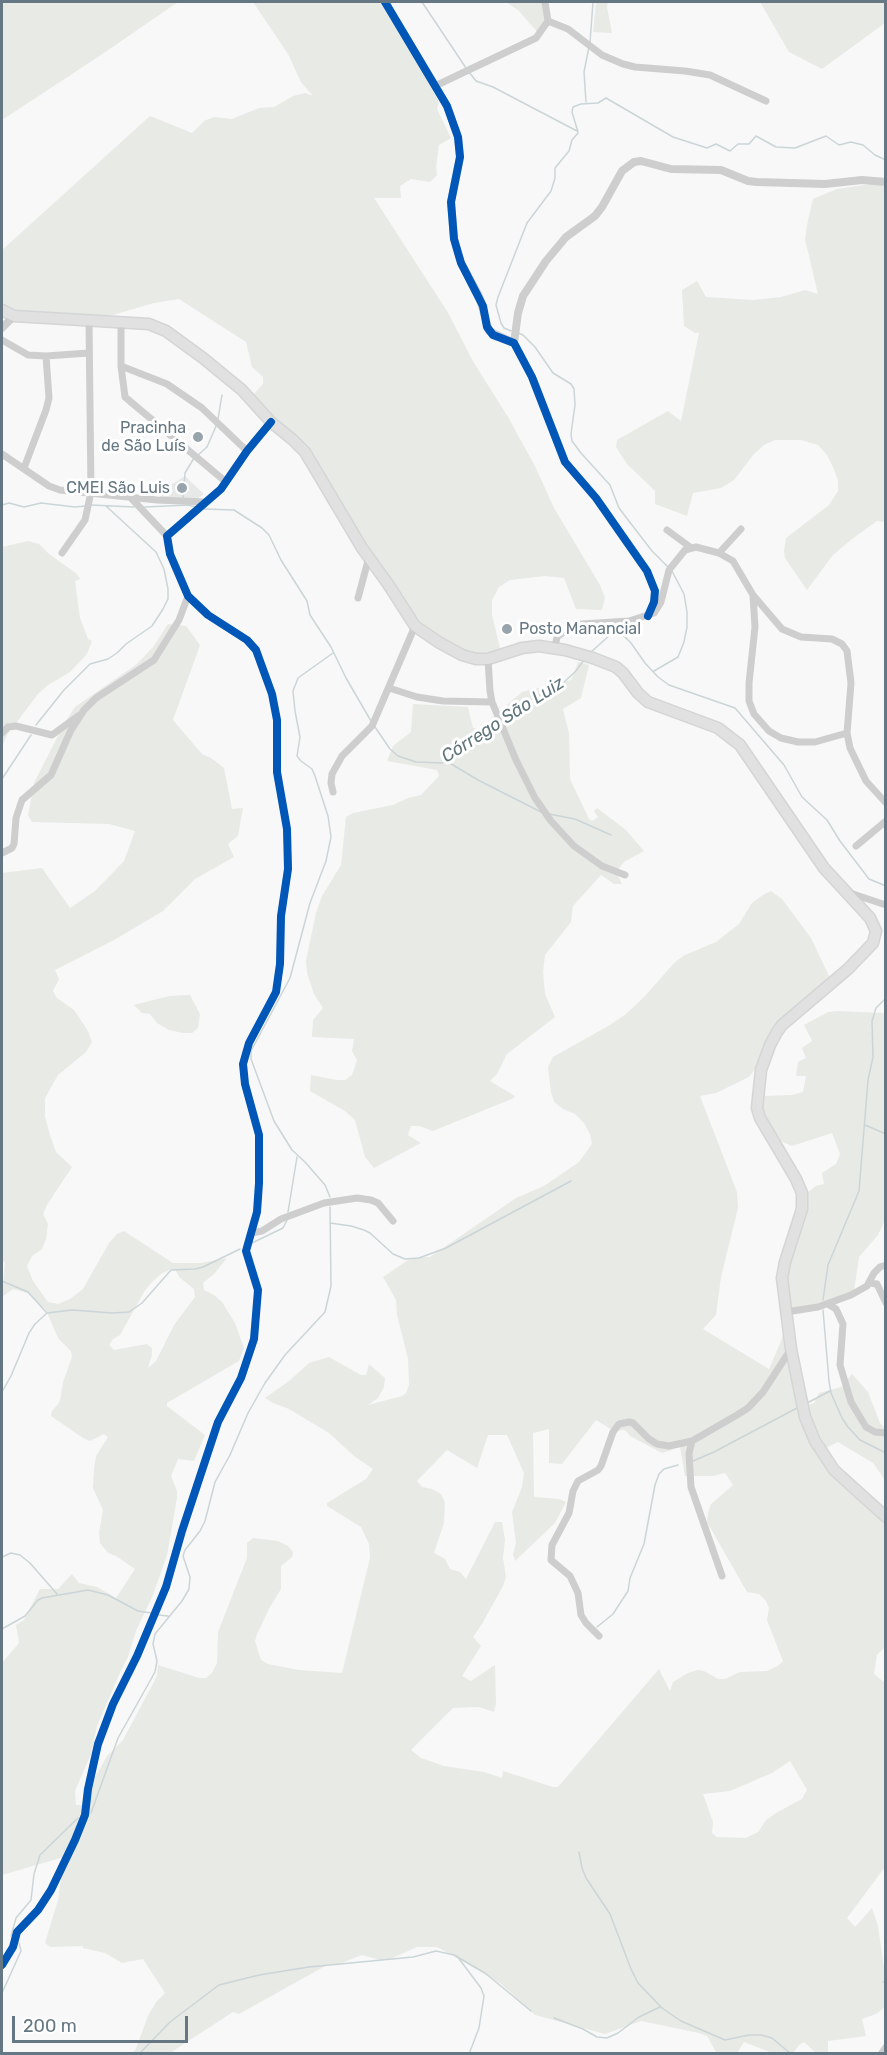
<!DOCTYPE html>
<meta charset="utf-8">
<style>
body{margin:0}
#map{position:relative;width:887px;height:2055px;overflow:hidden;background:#f8f8f8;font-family:Rubik,sans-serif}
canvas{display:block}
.frame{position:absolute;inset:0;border:3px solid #657782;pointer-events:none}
.scale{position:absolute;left:12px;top:2016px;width:176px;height:27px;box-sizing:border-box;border:3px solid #657782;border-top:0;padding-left:8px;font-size:18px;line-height:21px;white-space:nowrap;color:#657782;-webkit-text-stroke:4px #fff;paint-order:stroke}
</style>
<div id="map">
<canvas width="887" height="2055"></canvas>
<div class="frame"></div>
<div class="scale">200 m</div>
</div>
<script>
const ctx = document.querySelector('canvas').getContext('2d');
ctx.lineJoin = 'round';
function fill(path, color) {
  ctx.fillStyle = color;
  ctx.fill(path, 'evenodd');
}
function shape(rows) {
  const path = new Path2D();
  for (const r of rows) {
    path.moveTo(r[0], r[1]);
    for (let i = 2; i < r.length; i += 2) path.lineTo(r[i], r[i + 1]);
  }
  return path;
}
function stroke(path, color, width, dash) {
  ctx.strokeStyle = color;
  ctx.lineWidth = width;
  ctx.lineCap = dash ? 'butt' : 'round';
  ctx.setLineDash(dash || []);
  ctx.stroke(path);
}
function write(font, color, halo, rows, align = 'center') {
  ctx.font = font + ' Rubik,sans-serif';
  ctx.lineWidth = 6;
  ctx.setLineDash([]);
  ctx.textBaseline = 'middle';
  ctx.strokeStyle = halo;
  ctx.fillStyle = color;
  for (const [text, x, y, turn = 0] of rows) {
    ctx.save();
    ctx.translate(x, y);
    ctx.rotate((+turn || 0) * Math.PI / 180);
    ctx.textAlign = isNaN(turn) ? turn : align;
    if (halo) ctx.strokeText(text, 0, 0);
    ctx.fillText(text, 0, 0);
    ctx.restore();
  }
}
const built = shape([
 [185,476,204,494,197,499,162,501,158,493]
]);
const green = shape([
 [2,2,178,2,98,57,2,120],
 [253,2,383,2,439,102,437,109,451,138,439,145,436,167,437,175,430,182,411,179,400,186,401,198,374,198,447,311,474,363,508,417,535,466,554,508,600,585,605,598,602,610,576,609,564,578,545,576,510,580,499,587,492,600,492,615,502,657,468,656,417,622,312,458,253,395,263,384,263,377,252,367,246,342,179,299,154,303,113,315,78,319,30,317,2,309,2,250,150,116,192,133,204,121,214,117,232,119,259,108,274,107,293,96,305,93,313,96,301,82,288,54],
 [506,2,545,2,546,20,540,35,518,10],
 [596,2,608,2,607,7,612,33,593,32],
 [760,2,885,2,885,23,822,69,789,52],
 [878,183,885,186,885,522,877,521,852,539,833,555,807,590,785,558,784,551,786,538,829,505,838,491,838,480,833,467,827,455,818,445,801,440,775,440,764,445,754,454,734,480,721,488,693,493,687,516,655,504,655,491,627,464,616,447,617,440,668,411,681,421,699,333,695,333,684,326,682,290,697,281,706,297,753,300,781,297,805,290,818,294,805,239,808,220,813,199,837,189],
 [28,541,39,544,49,554,77,574,80,579,75,581,80,618,88,639,92,641,87,654,70,672,48,685,38,694,7,735,2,747,2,547],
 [168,624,186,626,200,645,173,720,202,754,211,758,224,768,232,809,243,808,238,836,228,844,234,857,195,879,163,911,114,940,55,970,59,979,53,991,57,998,74,1010,88,1031,92,1042,86,1052,58,1075,45,1098,45,1117,50,1135,56,1152,72,1167,47,1205,43,1214,48,1224,46,1239,42,1249,32,1256,27,1266,33,1281,48,1302,58,1304,70,1299,83,1289,109,1243,117,1234,124,1231,173,1263,201,1263,227,1258,214,1274,203,1283,204,1290,214,1295,222,1302,235,1323,244,1348,239,1361,167,1403,167,1406,205,1435,194,1461,178,1459,171,1476,177,1491,177,1498,167,1555,153,1595,136,1631,128,1657,119,1675,97,1726,91,1754,75,1791,76,1805,83,1805,90,1786,107,1756,123,1740,157,1676,158,1665,199,1678,206,1678,212,1673,217,1663,218,1632,247,1558,247,1543,253,1538,278,1541,288,1546,293,1552,292,1557,281,1566,281,1589,270,1607,257,1634,255,1641,261,1660,268,1664,299,1670,342,1673,370,1558,369,1544,361,1527,327,1506,327,1503,366,1479,373,1469,354,1456,329,1433,289,1409,273,1403,265,1398,289,1381,309,1363,329,1357,361,1375,366,1375,369,1364,385,1378,384,1387,378,1398,368,1405,402,1396,406,1393,409,1385,408,1359,397,1315,396,1300,383,1277,408,1260,418,1257,430,1257,516,1198,544,1186,579,1162,592,1144,590,1134,584,1123,575,1114,563,1109,554,1102,551,1092,548,1067,553,1057,610,1025,626,1014,645,996,675,962,685,955,716,942,739,924,752,903,763,895,771,891,782,899,811,938,830,978,806,1000,749,1077,716,1093,700,1096,737,1192,738,1208,721,1277,716,1315,703,1329,769,1369,781,1341,786,1323,818,1449,885,1521,885,1647,877,1655,874,1674,885,1683,885,1867,847,1918,855,1927,872,1908,878,1926,885,1975,885,2007,876,2014,862,2019,866,2036,828,2041,828,2053,816,2053,804,2042,799,2045,793,2053,775,2054,744,2042,737,2053,717,2054,707,2036,699,2033,641,2021,605,2034,535,2015,501,1984,464,1962,437,1947,417,1947,390,1959,380,1960,362,1955,339,1964,327,1965,239,2014,233,2012,170,2053,129,2053,135,2051,148,2016,156,2002,165,1993,143,1959,122,1963,105,1953,83,1948,83,1946,50,1947,45,1943,58,1900,64,1857,2,1875,2,1663,19,1643,16,1625,24,1620,40,1589,58,1589,72,1574,79,1583,97,1587,116,1598,135,1569,116,1556,108,1553,100,1543,99,1533,103,1510,93,1488,94,1469,96,1456,108,1437,104,1434,90,1441,83,1438,51,1416,52,1411,59,1403,61,1396,63,1382,72,1357,71,1351,58,1338,46,1310,27,1293,13,1289,2,1297,5,1263,2,1259,2,873,42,868,70,908,95,891,124,861,135,831,109,824,32,822,28,815,34,783,64,724,75,707,137,664,153,647],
 [171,1269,176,1271,179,1277,194,1289,195,1297,174,1325,156,1361,148,1368,152,1355,152,1348,147,1344,114,1350,109,1345,113,1339,120,1335,144,1292,152,1282,161,1274],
 [596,1420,614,1431,625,1430,630,1436,662,1453,680,1447,685,1476,713,1476,725,1473,733,1485,711,1504,708,1513,707,1522,747,1592,759,1594,766,1601,769,1608,767,1620,783,1661,778,1666,767,1671,740,1672,725,1679,718,1679,704,1671,698,1670,688,1673,673,1682,670,1691,659,1669,558,1787,553,1787,503,1771,502,1778,484,1772,444,1766,421,1758,411,1750,453,1708,479,1707,494,1712,496,1704,495,1665,471,1681,462,1676,481,1646,473,1637,482,1624,503,1586,506,1577,503,1558,505,1540,502,1522,495,1522,466,1579,460,1572,450,1569,445,1559,434,1553,444,1523,445,1502,441,1494,432,1489,422,1487,417,1481,447,1450,477,1468,488,1435,507,1435,524,1473,522,1487,512,1512,516,1543,513,1554,515,1561,555,1523,566,1502,559,1499,534,1497,533,1433,549,1429,549,1463,562,1464],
 [790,1761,807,1790,802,1799,776,1813,766,1820,758,1832,746,1838,717,1837,712,1833,713,1822,703,1794,730,1791,772,1773],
 [578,662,589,665,581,698,563,709,569,733,570,779,589,819,592,821,598,817,594,811,597,808,626,830,644,851,624,862,616,872,622,884,614,884,601,875,573,906,571,922,545,955,543,972,545,994,555,1017,507,1054,497,1074,490,1081,515,1096,514,1098,433,1131,419,1126,411,1126,408,1135,421,1143,374,1168,365,1157,355,1120,345,1111,310,1091,311,1075,336,1080,345,1080,352,1075,357,1060,352,1051,354,1039,312,1037,313,1020,323,1008,314,994,307,973,306,961,316,913,322,896,341,865,346,817,353,813,393,805,408,798,421,795,439,776,437,770,387,761,393,746,411,732,413,704,468,707,473,728,479,729,522,692,571,680],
 [190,995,200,1014,198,1028,192,1033,183,1033,169,1030,157,1023,150,1014,142,1013,134,1005,169,996],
 [837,1011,885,1013,885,1220,878,1235,859,1257,854,1291,828,1302,791,1309,787,1273,806,1194,816,1186,824,1184,822,1173,836,1164,840,1154,832,1133,792,1146,776,1139,763,1116,762,1100,763,1096,792,1095,803,1092,806,1076,796,1076,798,1062,806,1058,802,1048,812,1041,804,1025,828,1012],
 [852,1374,868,1392,880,1423,885,1428,885,1480,873,1463,838,1442,826,1448,810,1415,807,1405,814,1403,819,1393,841,1387]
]);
const stream = shape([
 [422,2,466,68],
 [590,42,593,2],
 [469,72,476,81,493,87,577,131],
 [586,102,584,72,589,47],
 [578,132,572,112,573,107,581,104,598,103,606,98,673,137,707,148,716,144,730,151,738,144,749,144,756,136,776,147,795,148,826,136,839,145,851,142,863,145,875,155,886,160],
 [511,331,504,328,501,323,496,305,498,297,527,223,551,191,555,178,555,168,569,151,572,140,578,133],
 [518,333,523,335,535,347,553,373,571,384,574,389,575,405,571,434,572,441,581,453,610,485,619,508,635,529,652,551,669,568],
 [218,419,222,395],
 [198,455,207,447,217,424],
 [183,499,185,473,194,458],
 [2,505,9,503,24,507,41,503,75,507,86,506],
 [91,505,134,507],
 [145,507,188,505,196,507],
 [204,509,234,510,262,528,269,535,281,560,307,601,310,615,331,647,346,678,371,721],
 [591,652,610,635,618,633,624,636,631,643,645,663,658,677,669,685,735,708,784,765,802,797,827,820,840,841,869,879,886,886],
 [654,671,678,657,684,642,687,627,687,612,684,594,672,571],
 [500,718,528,701,562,684,576,671,584,660],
 [36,725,64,690,90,664,108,659,117,653,126,644,152,626,163,609,168,599,168,589,164,569,156,552,106,506],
 [375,727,390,749,398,756,416,762,443,763,496,721],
 [448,762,478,780,541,812],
 [2,779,31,735],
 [549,814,575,819,611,835],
 [865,1125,886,1134],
 [330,1197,325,1185,305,1162,292,1150,274,1121,251,1059,251,1051,290,978,310,903,326,861,331,837,328,816,315,776,312,769,301,761,297,756,300,737,295,711,293,691,298,678,333,653],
 [288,1212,297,1157],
 [330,1223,351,1226,364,1230,370,1233,393,1254,405,1259,419,1258,446,1248,571,1181],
 [252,1243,283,1228,287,1220],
 [2,1281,28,1292,46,1312],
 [823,1300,828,1265,859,1191,868,1080,873,1057,872,1021,876,1008,886,998],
 [823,1310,829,1381,831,1393,842,1418,848,1427,860,1440,886,1453],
 [2,1392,11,1376,29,1333,35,1324,47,1313,72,1310,112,1313,129,1312,142,1303,171,1270,195,1269,203,1267,240,1249],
 [807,1403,830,1391],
 [693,1461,714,1452,797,1408],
 [2,1557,11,1553,20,1555,30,1563,57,1594],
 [159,1615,168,1616],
 [597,1627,613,1614,628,1591,630,1578,644,1544,655,1485,659,1474,664,1469,678,1465],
 [2,1629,25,1616,38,1600,42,1598,88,1590,108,1595,138,1611,151,1613],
 [91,1813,118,1738,155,1672,157,1661,153,1644,155,1634,182,1601,189,1589,190,1577,183,1556,185,1550,200,1531,205,1521,215,1482,230,1455,248,1413,265,1383,285,1355,325,1312,331,1286,330,1207],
 [579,1852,582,1868,586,1878,610,1914,631,1969,638,1983,662,2008,681,2021,725,2040,749,2035,761,2035,772,2038,791,2054],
 [11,1936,16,1918,31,1900,34,1874,40,1855,78,1818],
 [457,1956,481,1988,484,1996,479,2028,469,2054],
 [883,1982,886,1982],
 [2,1993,21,1951,19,1943],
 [554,2018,583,2029,597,2037,607,2038,618,2033,639,2017,660,2007],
 [139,2054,170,2022,219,1985,259,1975,309,1967,413,1957,436,1951,454,1955,485,1973,531,2011]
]);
const minor = shape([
 [548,21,568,29,602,55,623,64,635,67,685,71,710,75,766,101],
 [435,86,536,38,548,21,545,2],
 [121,322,121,366,125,397,226,482],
 [2,340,28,355,46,356,89,353],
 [514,343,532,377,565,462,596,498,647,571,655,591,654,602,648,616],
 [121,366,167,384,202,408,247,451],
 [2,454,49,486,60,490,157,500,205,502],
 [24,468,46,410,49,398,46,356],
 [130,497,167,536],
 [667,530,690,547],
 [62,553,85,520,91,492,89,321],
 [719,553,741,529],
 [753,595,782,629,801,637,832,639,842,644,847,651,851,683,847,733,850,748,866,781,886,803],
 [358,598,369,557],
 [555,647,557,637,571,627,582,624,629,621,654,613,661,602,669,570,685,550,696,547,719,553,733,561,753,595,755,627,749,683,749,701,754,714,769,731,781,738,798,742,815,742,847,733],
 [488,659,490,691,492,702,516,760,535,798,551,821,574,846,602,866,625,875],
 [389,688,417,697,443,701,492,702],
 [2,733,8,727,16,726,52,735,78,716],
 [333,792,331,783,332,774,342,756,372,726,415,626],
 [856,846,886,821],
 [2,853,12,848,14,844,16,818,22,800,51,775,71,730,84,710,96,698,154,660,179,620,188,596],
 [847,892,886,905],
 [252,1233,262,1231,281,1219,324,1203,357,1198,371,1200,378,1203,393,1221],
 [870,1283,877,1284,886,1303],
 [828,1304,836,1309,843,1324,840,1365,851,1402,866,1427,875,1432,886,1433],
 [786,1312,818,1307,851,1295,867,1286,874,1273,880,1267,886,1265],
 [692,1441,689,1454,691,1487,722,1576],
 [599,1636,586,1623,581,1615,578,1593,570,1576,551,1560,552,1545,569,1513,573,1491,578,1481,598,1470,601,1466,613,1432,619,1424,629,1422,633,1423,649,1439,657,1444,669,1446,692,1441,737,1415,748,1408,763,1392,791,1349],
 [2,1965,13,1947,17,1932,38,1910,51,1890,75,1840,85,1815,88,1789,98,1744,113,1704,137,1656,166,1587,182,1531,218,1422,241,1378,254,1339,258,1290,246,1251,257,1212,259,1183,259,1135,245,1084,243,1064,249,1043,276,992,280,964,281,916,288,869,287,829,277,772,277,720,272,694,256,650,247,640,208,615,188,596,170,554,167,536,221,489,247,451,271,422],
 [881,2054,886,2047]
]);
const tertiary = shape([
 [385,2,447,106,458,137,460,157,451,202,454,239,461,263,479,296,489,331,514,343,518,313,523,296,546,261,566,237,595,216,602,207,622,171,634,162,641,161,671,169,721,170,748,181,757,182,825,184,862,180,886,182],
 [2,328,14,316]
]);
const primary = shape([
 [2,310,14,316,149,324,166,331,203,358,242,390,271,422,293,440,305,452,362,548,388,584,415,626,440,643,462,655,476,659,488,659,522,648,539,646,565,650,593,658,616,667,623,673,638,693,648,702,718,728,740,745,824,868,870,918,876,931,873,943,848,969,782,1025,777,1032,770,1045,761,1070,757,1108,760,1118,796,1179,802,1193,802,1209,785,1262,782,1278,791,1349,805,1417,815,1441,834,1470,886,1517]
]);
const cycleway = shape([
 [385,2,447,106,458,137,460,157,451,202,454,239,461,263,483,306,487,327,493,335,514,343,532,377,565,462,596,498,647,571,655,591,654,602,648,616],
 [2,1965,13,1947,17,1932,38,1910,51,1890,75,1840,85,1815,88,1789,98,1744,113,1704,137,1656,166,1587,182,1531,218,1422,241,1378,254,1339,258,1290,246,1251,257,1212,259,1183,259,1135,245,1084,243,1064,249,1043,276,992,280,964,281,916,288,869,287,829,277,772,277,720,272,694,256,650,247,640,208,615,188,596,170,554,167,536,221,489,247,451,271,422]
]);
const markers = [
 [198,437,6,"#98a4ab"],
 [182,488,6,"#98a4ab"],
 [507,629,6,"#98a4ab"]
];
const poiNames = [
 ["Pracinha",186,428],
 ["de São Luís",186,446],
 ["CMEI São Luis",170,488],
 ["Posto Manancial",519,629,"left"]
];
const waterNames = [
 ["Córrego São Luiz",503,720,-33]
];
fill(built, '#e7e9e8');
fill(green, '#e8eae5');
stroke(stream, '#cbd5d7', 1.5);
stroke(primary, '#d4d5d6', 13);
stroke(minor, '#cececf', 7);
stroke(tertiary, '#cececf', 8);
stroke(primary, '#e1e1e2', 10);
stroke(cycleway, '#0057b8', 8);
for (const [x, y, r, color] of markers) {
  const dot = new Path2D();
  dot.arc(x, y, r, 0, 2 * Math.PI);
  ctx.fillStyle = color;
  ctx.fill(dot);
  stroke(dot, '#fff', 2);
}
write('16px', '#657782', '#fff', poiNames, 'right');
write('italic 18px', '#60767c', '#fff', waterNames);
</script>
